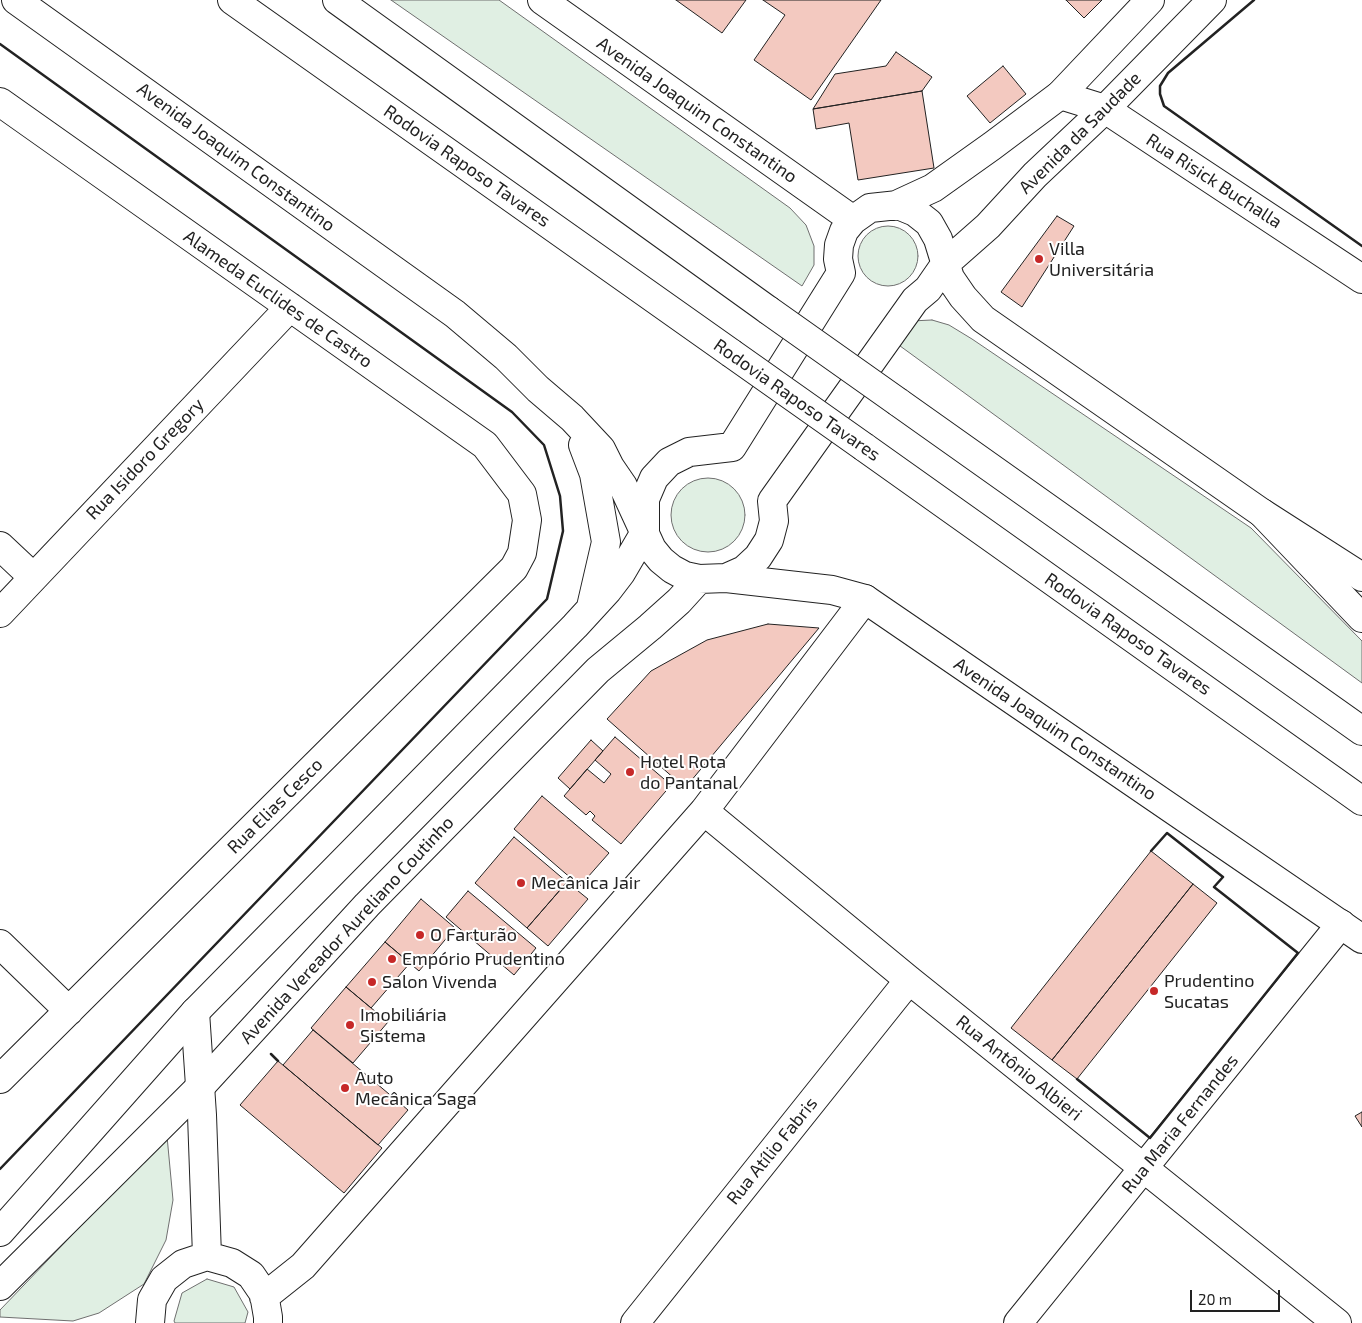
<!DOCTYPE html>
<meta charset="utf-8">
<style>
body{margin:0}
#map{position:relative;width:1362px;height:1323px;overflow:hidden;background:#fff;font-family:"Exo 2",sans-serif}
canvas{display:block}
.scale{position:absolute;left:1190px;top:1290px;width:90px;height:22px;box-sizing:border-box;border:2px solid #222;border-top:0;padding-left:6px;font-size:15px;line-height:18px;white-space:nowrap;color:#222;-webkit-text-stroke:4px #fff;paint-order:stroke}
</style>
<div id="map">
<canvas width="1362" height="1323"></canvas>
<div class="scale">20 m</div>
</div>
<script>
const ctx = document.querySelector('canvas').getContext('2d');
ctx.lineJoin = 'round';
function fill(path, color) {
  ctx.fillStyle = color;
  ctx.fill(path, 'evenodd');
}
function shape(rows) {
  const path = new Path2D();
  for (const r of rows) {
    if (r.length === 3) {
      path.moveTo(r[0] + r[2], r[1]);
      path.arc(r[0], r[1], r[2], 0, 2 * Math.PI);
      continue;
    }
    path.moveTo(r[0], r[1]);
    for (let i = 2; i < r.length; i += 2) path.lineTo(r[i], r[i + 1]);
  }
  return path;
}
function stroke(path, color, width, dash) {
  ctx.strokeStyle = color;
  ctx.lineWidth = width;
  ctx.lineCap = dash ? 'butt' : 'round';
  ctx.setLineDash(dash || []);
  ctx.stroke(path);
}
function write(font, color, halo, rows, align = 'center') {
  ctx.font = font + ' "Exo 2",sans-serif';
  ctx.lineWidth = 4;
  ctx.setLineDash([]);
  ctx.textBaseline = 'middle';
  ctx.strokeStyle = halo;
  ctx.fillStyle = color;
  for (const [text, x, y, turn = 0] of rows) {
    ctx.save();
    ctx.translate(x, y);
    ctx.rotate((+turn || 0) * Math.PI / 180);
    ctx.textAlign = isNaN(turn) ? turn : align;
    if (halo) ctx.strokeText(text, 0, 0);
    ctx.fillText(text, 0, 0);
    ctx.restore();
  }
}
const green = shape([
 [391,0,499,0,790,208,806,225,814,246,814,265,802,286,391,0],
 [888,256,30],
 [932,320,949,325,972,339,1251,528,1362,641,1362,683,896,343,911,321,932,320],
 [708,515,37],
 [167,1136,173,1200,166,1240,144,1284,99,1313,73,1321,0,1317,0,1310,167,1136],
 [207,1279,234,1287,248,1312,245,1323,175,1323,174,1321,182,1293,207,1279]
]);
const building = shape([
 [676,0,746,0,722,33,676,0],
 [763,0,881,0,811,100,754,60,785,15,763,0],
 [1066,0,1102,0,1084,18,1066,0],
 [896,52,932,77,922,91,813,109,835,74,886,66,896,52],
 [1003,66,1026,94,990,123,967,96,1003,66],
 [922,91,934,168,858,180,849,123,816,129,813,109,922,91],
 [1057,216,1074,226,1022,307,1001,292,1057,216],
 [768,624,819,628,685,788,607,719,651,671,707,640,768,624],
 [615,737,671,785,621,844,592,820,595,816,590,811,586,815,564,796,587,769,604,783,611,774,595,760,615,737],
 [591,740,603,751,570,789,558,778,591,740],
 [542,796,609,853,580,886,514,829,542,796],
 [514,837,567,882,527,928,475,883,514,837],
 [1151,851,1193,884,1052,1060,1011,1028,1151,851],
 [567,882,588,899,548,946,527,928,567,882],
 [1193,884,1217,903,1077,1079,1052,1060,1193,884],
 [468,891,536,948,514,975,446,917,468,891],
 [421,899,455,928,419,971,385,942,421,899],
 [385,942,410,963,371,1008,346,987,385,942],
 [346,987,388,1022,353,1063,311,1028,346,987],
 [313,1030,408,1110,378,1145,283,1065,313,1030],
 [278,1061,382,1148,344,1193,240,1105,278,1061],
 [1362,1112,1362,1127,1355,1116,1362,1112]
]);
const street = shape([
 [1060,95,1105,109,1362,279],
 [0,102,485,445,522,494,527,520,522,553,514,568,0,1079],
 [0,546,33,577],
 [0,613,290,307],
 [704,811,909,980,1337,1323],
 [0,944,69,1011],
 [195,1012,202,1115,207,1256],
 [264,1297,303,1266,704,811,865,599],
 [150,1323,152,1300,164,1279,183,1264,207,1256,232,1263,251,1275,264,1294,268,1317,268,1323],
 [635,1323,909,980],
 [1018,1323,1341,924]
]);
const secondary = shape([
 [16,0,455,314,506,357,538,389,572,418,601,449,610,467,623,486,652,549,661,560,672,569,685,576,699,579,726,578,744,570,758,557,769,540,774,521,772,501,915,300,928,289,946,263,988,226,1035,175,1105,109,1212,0],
 [542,0,853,220],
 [894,206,933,188,992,146,1060,95,1150,0],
 [583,445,594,474,606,542,591,607],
 [726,578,832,590,865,599,1362,939],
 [0,1232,195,1012,575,626,608,590,621,573,645,532,645,499,654,478,669,462,689,452,732,447,841,273,838,259,839,245,844,231,853,220,870,208,898,205,915,212,929,223,938,239,950,278,963,297,983,319,1262,513,1362,577],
 [0,1286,200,1087,367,905,598,670,650,627,679,601,699,579]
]);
const highway = shape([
 [232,0,731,353],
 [337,0,768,310],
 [898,402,1362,731],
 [864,447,1362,801],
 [1262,513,1362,618]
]);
const highwayBridge = shape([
 [768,310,898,402],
 [731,353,864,447]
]);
const wall = shape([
 [1254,0,1168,73,1160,86,1160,94,1164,106,1362,246],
 [0,44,512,412,544,445,560,496,563,531,547,599,0,1169],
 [271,1054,278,1061],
 [1077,1079,1150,1138,1298,953,1214,887,1223,877,1167,833,1151,851]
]);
const markers = [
 [1039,259,5,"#c62828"],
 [630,772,5,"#c62828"],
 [521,883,5,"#c62828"],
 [420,935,5,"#c62828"],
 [392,959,5,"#c62828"],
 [372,982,5,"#c62828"],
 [1154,991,5,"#c62828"],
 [350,1025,5,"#c62828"],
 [345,1088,5,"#c62828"]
];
const streetNames = [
 ["Avenida Joaquim Constantino",697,110,35],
 ["Avenida da Saudade",1080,133,-45],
 ["Avenida Joaquim Constantino",236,157,36],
 ["Rodovia Raposo Tavares",467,166,35],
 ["Rua Risick Buchalla",1214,181,33],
 ["Alameda Euclides de Castro",278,299,35],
 ["Rodovia Raposo Tavares",797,400,35],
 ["Rua Isidoro Gregory",145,459,-46],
 ["Rodovia Raposo Tavares",1128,634,35],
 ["Avenida Joaquim Constantino",1055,729,34],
 ["Rua Elias Cesco",275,806,-45],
 ["Avenida Vereador Aureliano Coutinho",347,930,-47],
 ["Rua Antônio Albieri",1019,1068,39],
 ["Rua Maria Fernandes",1180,1124,-51],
 ["Rua Atílio Fabris",772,1151,-51]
];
const poiNames = [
 ["Villa",1049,249],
 ["Universitária",1049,270],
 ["Hotel Rota",640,762],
 ["do Pantanal",640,783],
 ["Mecânica Jair",531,883],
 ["O Farturão",430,935],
 ["Empório Prudentino",402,959],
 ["Prudentino",1164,981],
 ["Sucatas",1164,1002],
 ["Salon Vivenda",382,982],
 ["Imobiliária",360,1015],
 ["Sistema",360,1036],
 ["Auto",355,1078],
 ["Mecânica Saga",355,1099]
];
fill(green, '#e0efe3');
stroke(green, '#6f6f6f', 1);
fill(building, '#f3c9c0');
stroke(building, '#222', 1);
stroke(street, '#222', 30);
stroke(secondary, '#222', 30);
stroke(highway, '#222', 30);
stroke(street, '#fff', 28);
stroke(secondary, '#fff', 28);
stroke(highway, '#fff', 28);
stroke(highwayBridge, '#222', 30, []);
stroke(highwayBridge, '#fff', 28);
stroke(wall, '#222', 2.5);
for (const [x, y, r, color] of markers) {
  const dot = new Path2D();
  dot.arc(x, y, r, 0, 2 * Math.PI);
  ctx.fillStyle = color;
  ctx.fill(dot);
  stroke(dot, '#fff', 2);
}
write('18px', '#222', '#fff', streetNames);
write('18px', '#222', '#fff', poiNames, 'left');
</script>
